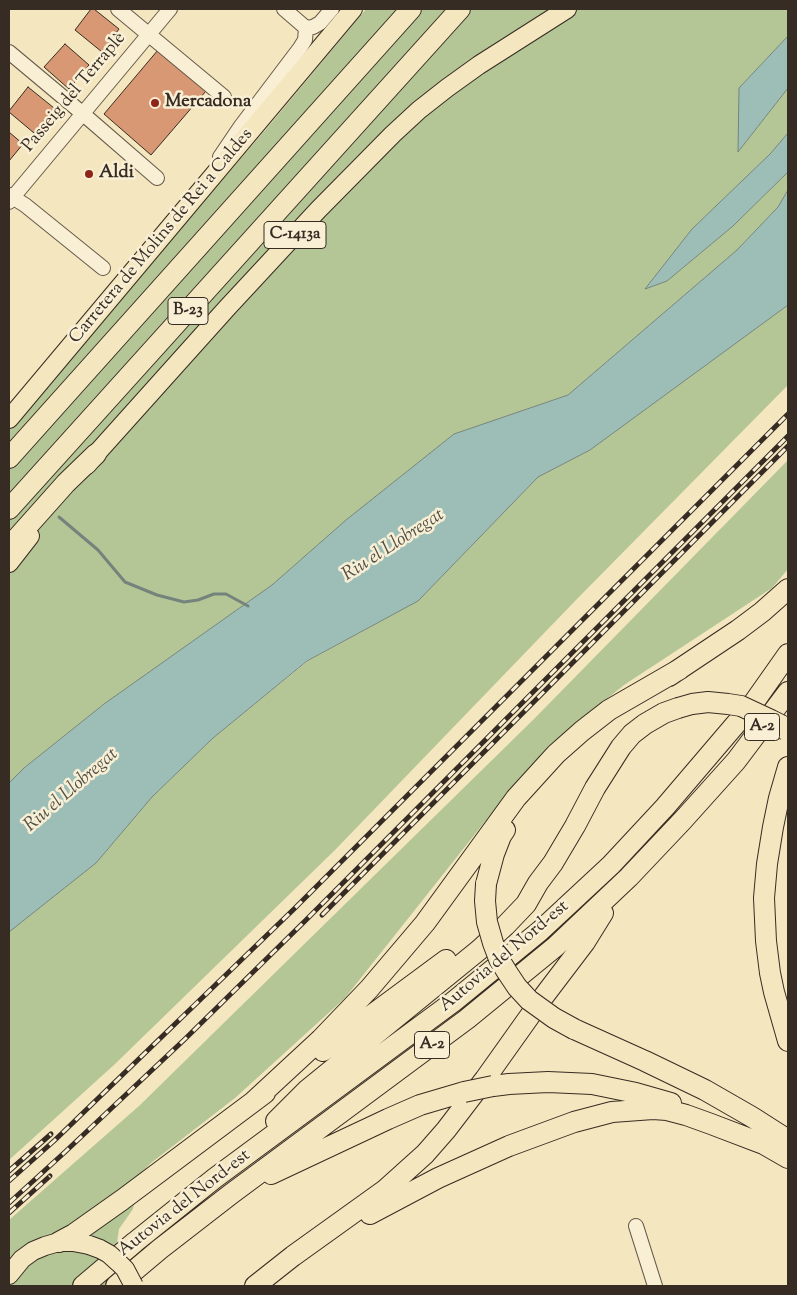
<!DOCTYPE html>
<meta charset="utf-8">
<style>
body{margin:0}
#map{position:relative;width:797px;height:1295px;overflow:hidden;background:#f4e6be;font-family:"Sorts Mill Goudy",serif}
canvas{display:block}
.frame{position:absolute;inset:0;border:10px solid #372c23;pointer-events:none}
</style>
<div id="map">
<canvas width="797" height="1295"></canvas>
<div class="frame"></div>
</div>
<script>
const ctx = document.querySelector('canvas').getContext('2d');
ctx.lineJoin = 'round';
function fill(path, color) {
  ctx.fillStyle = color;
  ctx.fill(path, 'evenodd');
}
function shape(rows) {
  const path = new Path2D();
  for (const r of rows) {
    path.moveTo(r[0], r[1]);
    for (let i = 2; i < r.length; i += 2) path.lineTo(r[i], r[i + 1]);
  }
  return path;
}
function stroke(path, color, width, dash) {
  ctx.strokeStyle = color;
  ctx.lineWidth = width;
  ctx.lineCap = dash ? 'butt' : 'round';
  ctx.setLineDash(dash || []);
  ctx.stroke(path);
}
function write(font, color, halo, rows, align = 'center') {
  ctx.font = font + ' "Sorts Mill Goudy",serif';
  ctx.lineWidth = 5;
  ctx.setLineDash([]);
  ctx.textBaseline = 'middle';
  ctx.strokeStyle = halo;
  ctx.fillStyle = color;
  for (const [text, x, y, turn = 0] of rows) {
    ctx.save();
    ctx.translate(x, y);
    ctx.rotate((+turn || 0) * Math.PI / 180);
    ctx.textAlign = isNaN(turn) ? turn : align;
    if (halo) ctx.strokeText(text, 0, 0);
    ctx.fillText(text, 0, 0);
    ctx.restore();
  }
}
const green = shape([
 [366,9,788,9,788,36,739,88,739,151,788,88,788,133,770,154,692,229,646,288,667,281,733,226,788,172,788,190,778,207,737,250,568,395,454,434,346,520,272,585,104,704,25,767,9,783,9,406,43,365,114,309,137,280,273,121],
 [788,305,788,385,576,600,335,850,115,1064,9,1160,9,932,96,863,152,797,213,738,308,661,418,601,538,477,590,450],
 [788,460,788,569,772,588,624,685,547,747,483,824,345,998,235,1098,151,1163,140,1174,133,1209,119,1229,112,1278,114,1286,9,1286,9,1220,139,1106,534,719]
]);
const water = shape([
 [788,36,788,88,738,152,739,88,788,36],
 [788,133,788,172,733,226,667,281,645,289,692,229,770,154,788,133],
 [788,190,788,305,590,450,538,477,418,601,307,661,213,738,152,797,96,863,9,932,9,783,24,768,104,704,272,585,346,520,454,434,568,395,737,250,778,207,788,190]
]);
const stream = shape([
 [59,517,98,550,125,582,157,595,184,602,198,600,214,594,226,594,248,606]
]);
const building = shape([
 [91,9,94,9,119,29,102,52,75,30,91,9],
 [65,44,89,65,69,89,44,67,65,44],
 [158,50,206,91,151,155,104,114,158,50],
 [28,87,54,108,34,133,9,112,9,111,28,87],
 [9,132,23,144,9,161,9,132]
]);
const minor = shape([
 [118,9,224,97],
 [284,9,306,28],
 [306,28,313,27,320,23,332,9],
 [9,52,82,113,157,178],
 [220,157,241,126,300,48,305,40,306,28],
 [9,195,25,205,103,268],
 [9,202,170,9],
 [636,1226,655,1286]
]);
const major = shape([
 [9,419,353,9],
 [87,465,96,454,227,308,318,210,393,134,419,110,447,88,479,65,567,9],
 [9,563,30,536],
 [9,1275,22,1259,33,1251,45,1246,59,1242,73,1242,89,1245]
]);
const highway = shape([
 [9,458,411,9],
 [9,509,460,9],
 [9,547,66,483,96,454],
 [669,676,738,630,762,612,788,589],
 [788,767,779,798,773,827,767,864,764,898,766,941,770,973,774,992,788,1041],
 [486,884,494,854,501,836,505,830],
 [574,1029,645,1061,705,1090,752,1117,788,1140],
 [323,1051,446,960],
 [493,1086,509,1084,548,1082,592,1084,636,1093,671,1103],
 [254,1101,321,1039,369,989,425,923,516,798,556,754,582,731,609,710,680,669],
 [276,1121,307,1090,479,950,505,926,526,904,538,883,553,863,575,826,595,788,621,747,632,734,645,724,664,713,678,708],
 [755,1139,788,1158],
 [271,1174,388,1119,420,1105,464,1092],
 [370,1214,438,1178,509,1146,574,1122,612,1112,653,1109,667,1110,686,1115,711,1124,766,1145],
 [59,1242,74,1234,122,1200,265,1093],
 [83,1286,135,1242,215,1178,453,1002,540,931,611,865,665,807,752,705,788,654],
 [116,1286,160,1249,231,1194,467,1019,555,947,629,877,683,820,736,761,788,692],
 [255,1286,293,1256,385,1190,425,1154,446,1130,485,1079,544,996,585,942,603,913]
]);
const rail = shape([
 [322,915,788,446],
 [9,1171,51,1134],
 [9,1181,55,1140,294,909,788,414],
 [9,1203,65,1152,185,1039,305,921,788,436],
 [9,1213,50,1176]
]);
const majorBridge = shape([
 [89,1245,100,1249,109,1254,119,1263,125,1269,134,1286]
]);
const highwayBridge = shape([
 [678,708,692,704,708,702,728,704,741,706,771,720,781,725,788,732],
 [486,884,485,901,487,922,493,943,499,959,507,972,517,987,529,1000,554,1018,574,1029],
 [464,1092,493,1086]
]);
const markers = [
 [155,103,5,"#8f2418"],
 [89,174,5,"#8f2418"]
];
const shields = [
 [295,235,62],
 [188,311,40],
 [762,727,35],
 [432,1045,35]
];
const shieldNames = [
 ["C-1413a",295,235],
 ["B-23",188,311],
 ["A-2",762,727],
 ["A-2",432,1045]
];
const streetNames = [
 ["Passeig del Terraplè",75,93,-50],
 ["Carretera de Molins de Rei a Caldes",162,237,-50],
 ["Autovia del Nord-est",505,957,-40],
 ["Autovia del Nord-est",185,1204,-38]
];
const poiNames = [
 ["Mercadona",165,103],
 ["Aldi",99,174]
];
const waterNames = [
 ["Riu el Llobregat",394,546,-33],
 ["Riu el Llobregat",72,791,-41]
];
fill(green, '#b5c696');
fill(water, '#9dbeb7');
stroke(water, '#74847c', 1);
stroke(stream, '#74847c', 3);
fill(building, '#d89874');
stroke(building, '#372c23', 1);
stroke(minor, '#665a4a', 16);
stroke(major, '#372c23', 20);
stroke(highway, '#372c23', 22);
stroke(minor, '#f8efd5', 14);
stroke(major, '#f4e6be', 18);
stroke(highway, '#f4e6be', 20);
stroke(rail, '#372c23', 5);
stroke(rail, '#f8efd5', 3, [9]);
stroke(majorBridge, '#372c23', 20, []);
stroke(highwayBridge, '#372c23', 22, []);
stroke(majorBridge, '#f4e6be', 18);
stroke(highwayBridge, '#f4e6be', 20);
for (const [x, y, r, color] of markers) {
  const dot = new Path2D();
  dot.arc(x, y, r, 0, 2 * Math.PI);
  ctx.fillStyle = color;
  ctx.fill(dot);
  stroke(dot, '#f8efd5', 2);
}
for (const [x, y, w] of shields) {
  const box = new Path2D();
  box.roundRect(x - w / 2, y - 13.5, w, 27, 4);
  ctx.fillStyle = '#f8efd5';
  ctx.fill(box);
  stroke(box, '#372c23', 1);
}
write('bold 16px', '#372c23', null, shieldNames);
write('18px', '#372c23', '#f8efd5', streetNames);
write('bold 18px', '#372c23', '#f8efd5', poiNames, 'left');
write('italic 19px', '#505048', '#f8efd5', waterNames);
</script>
